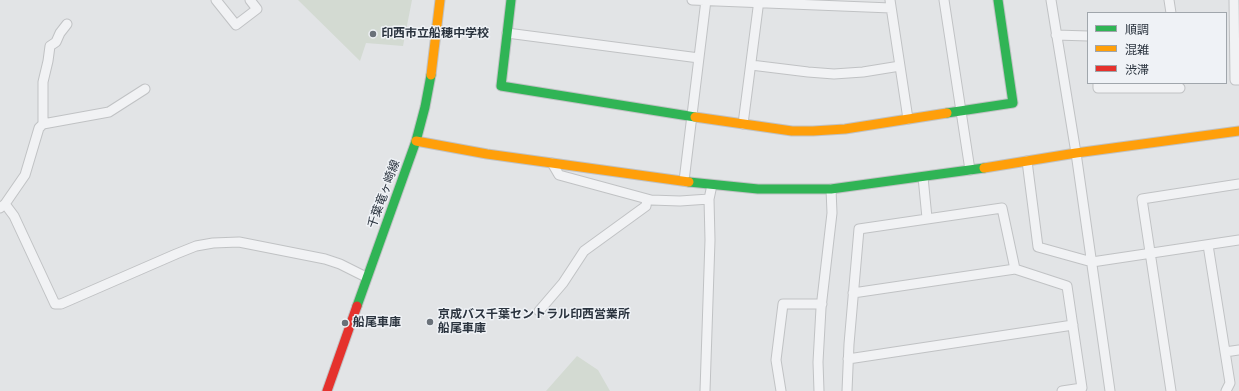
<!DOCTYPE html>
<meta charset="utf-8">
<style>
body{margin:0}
#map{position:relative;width:1239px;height:391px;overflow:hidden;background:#e2e4e6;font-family:Rubik,"Noto Sans JP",sans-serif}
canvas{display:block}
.legend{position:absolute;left:1087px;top:12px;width:140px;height:72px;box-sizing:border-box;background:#eff2f6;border:1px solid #a0a6ac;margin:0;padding:5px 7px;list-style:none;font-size:12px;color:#2a333e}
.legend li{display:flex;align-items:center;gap:8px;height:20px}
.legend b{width:20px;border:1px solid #a0a6ac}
</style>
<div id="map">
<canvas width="1239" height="391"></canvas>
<ul class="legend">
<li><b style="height:5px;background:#30b455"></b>順調</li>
<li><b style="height:5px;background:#ff9f0a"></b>混雑</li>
<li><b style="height:5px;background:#e5322d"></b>渋滞</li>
</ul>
</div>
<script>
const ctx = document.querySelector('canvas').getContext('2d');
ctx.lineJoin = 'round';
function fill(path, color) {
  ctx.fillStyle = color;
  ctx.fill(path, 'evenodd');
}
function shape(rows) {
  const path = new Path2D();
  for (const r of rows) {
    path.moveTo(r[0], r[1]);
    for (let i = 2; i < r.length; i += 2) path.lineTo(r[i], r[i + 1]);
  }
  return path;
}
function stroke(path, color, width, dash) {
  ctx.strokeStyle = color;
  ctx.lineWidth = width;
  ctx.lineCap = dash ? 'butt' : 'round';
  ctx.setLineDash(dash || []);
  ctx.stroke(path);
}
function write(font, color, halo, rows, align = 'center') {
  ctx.font = font + ' Rubik,"Noto Sans JP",sans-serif';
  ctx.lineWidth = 3;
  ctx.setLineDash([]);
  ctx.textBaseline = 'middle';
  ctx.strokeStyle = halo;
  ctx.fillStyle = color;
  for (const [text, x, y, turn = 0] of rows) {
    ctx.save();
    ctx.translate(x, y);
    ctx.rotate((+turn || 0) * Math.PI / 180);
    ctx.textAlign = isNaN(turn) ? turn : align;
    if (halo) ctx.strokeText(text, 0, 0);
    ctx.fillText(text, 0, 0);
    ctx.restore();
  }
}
const green = shape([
 [298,0,412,0,403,46,366,43,360,61],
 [577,356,598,370,610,391,546,391]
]);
const street = shape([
 [216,0,236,25,257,9,250,0],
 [692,0,891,8],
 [890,0,908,119],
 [944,0,970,170],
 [1051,0,1076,153,1110,391],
 [1169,0,1171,13],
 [1234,0,1235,80,1239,80],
 [507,33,699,58],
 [1056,35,1088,36],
 [751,65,808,72,834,74,863,72,900,66],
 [1098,83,1098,88,1180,88],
 [43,124,43,82,48,61,50,46,56,42,60,33,67,24],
 [743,124,759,0],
 [1027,161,1038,247,1092,262,1239,240],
 [552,163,559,175,651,200,680,201,709,199],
 [923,177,927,218],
 [684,181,706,0],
 [5,204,14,216,55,304,61,304,176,254,196,246,213,243,239,242,325,259,340,264,366,277],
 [0,208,5,204,25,175,39,128,43,124,109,112,145,89],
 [1208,245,1230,383,1226,391],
 [853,293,1015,269],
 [539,311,563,283,584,251,646,206,647,199],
 [1225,352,1239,350],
 [848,359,1073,325],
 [705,391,710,240,709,199,712,185],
 [781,391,776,360,783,304,822,304],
 [819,391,818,362,821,308,832,213,831,189],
 [847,391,849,344,859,229,1002,208,1015,269,1067,286,1082,388,1062,391],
 [1171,391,1142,199,1239,184]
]);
const fast = shape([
 [511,0,501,86,695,117],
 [947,113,1013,103,998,0],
 [689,182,758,189,831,189,984,168],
 [357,306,416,141,425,107,431,75]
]);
const slow = shape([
 [431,75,440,0],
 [695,117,792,131,813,131,845,129,947,113],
 [416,141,487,154,689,182],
 [984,168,1076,153,1239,131]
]);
const jam = shape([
 [327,391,357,306]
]);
const markers = [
 [373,34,4,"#6a7179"],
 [430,322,4,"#6a7179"],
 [345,323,4,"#6a7179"]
];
const poiNames = [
 ["印西市立船穂中学校",381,34],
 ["京成バス千葉セントラル印西営業所",438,315],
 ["船尾車庫",438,329],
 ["船尾車庫",353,323]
];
const streetNames = [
 ["千葉竜ヶ崎線",384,194,-70]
];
fill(green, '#d3dad2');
stroke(street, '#c0c2c4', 11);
stroke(fast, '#c0c2c4', 11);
stroke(slow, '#c0c2c4', 11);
stroke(jam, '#c0c2c4', 11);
stroke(street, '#f1f2f4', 9);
stroke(fast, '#30b455', 9);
stroke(slow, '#ff9f0a', 9);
stroke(jam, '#e5322d', 9);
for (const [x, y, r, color] of markers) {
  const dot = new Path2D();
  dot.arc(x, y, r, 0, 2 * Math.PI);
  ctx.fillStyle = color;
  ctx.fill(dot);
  stroke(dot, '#eff2f6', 1.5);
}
write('bold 12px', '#2a333e', '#eff2f6', poiNames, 'left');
write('12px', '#2a333e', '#eff2f6', streetNames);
</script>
